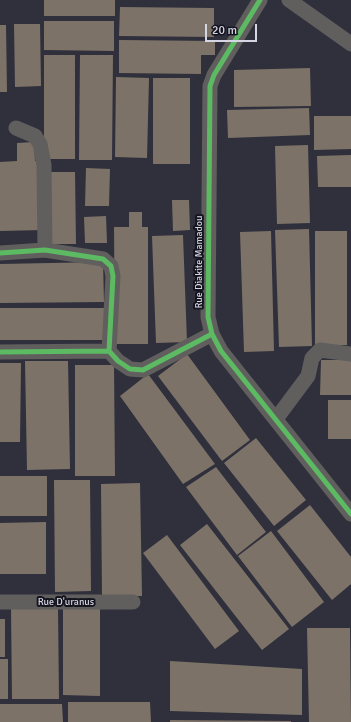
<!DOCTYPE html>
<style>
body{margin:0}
#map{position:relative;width:351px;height:722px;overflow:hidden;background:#30303c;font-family:Signika,sans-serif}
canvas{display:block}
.scale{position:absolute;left:205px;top:24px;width:52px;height:18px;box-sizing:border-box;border:2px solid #d5d5e4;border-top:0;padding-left:5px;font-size:12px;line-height:14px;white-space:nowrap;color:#d5d5e4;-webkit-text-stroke:3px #15151f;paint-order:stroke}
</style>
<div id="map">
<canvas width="351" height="722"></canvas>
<div class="scale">20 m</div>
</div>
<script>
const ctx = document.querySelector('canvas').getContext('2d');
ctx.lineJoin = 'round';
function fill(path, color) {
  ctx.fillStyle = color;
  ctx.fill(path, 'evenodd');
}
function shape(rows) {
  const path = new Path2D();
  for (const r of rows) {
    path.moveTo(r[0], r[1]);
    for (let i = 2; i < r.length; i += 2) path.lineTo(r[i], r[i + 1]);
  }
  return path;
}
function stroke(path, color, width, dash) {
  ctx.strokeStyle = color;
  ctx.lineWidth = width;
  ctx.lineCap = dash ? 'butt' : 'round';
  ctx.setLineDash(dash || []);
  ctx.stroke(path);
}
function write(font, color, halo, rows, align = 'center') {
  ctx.font = font + ' Signika,sans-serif';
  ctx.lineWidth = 4;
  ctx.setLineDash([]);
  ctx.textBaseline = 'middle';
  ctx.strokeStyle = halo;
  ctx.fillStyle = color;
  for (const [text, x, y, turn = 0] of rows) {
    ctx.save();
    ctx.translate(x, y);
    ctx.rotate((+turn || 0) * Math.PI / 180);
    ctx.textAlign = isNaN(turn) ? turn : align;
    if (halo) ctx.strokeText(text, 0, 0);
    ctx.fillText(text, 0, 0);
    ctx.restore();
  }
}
const building = shape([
 [44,0,115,0,115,16,44,16],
 [120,7,214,8,214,37,119,36],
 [44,21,114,21,114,51,44,50],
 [14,24,40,24,41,86,15,87],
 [0,25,6,25,7,92,0,92],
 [119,40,215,41,215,55,201,55,201,74,119,73],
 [44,55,75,55,75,159,44,159],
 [80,55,113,55,112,160,79,160],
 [310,68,311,106,234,107,234,70],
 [116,77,149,78,147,158,115,157],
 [153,78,190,78,190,164,153,164],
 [309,108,310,135,228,138,227,110],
 [314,116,351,116,351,149,314,150],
 [34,142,35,161,42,161,43,230,0,231,0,162,17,161,17,143],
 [308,145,310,223,277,224,275,146],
 [351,155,351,187,318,187,317,156],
 [86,168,110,169,109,206,85,206],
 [46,172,75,172,76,244,46,244],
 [172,200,189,200,190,230,173,231],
 [129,212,142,212,142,227,148,227,148,344,115,344,114,227,129,227],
 [106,216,107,243,85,243,84,217],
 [309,229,312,346,279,347,275,230],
 [271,231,274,351,244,352,240,232],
 [315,231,347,231,347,345,315,345],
 [183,235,187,342,156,343,152,236],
 [103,262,104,302,0,303,0,264],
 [0,308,104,308,104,340,0,340],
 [187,354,250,440,222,461,158,376],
 [321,360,351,360,351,395,320,395],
 [25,361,68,361,70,469,27,470],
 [0,363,21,363,20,442,0,442],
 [75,365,114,365,115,476,75,476],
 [148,374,215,464,183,484,120,396],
 [328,400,351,400,351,439,328,439],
 [256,438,306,500,274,526,224,463],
 [216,467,266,532,237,555,186,487],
 [0,476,47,476,47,516,0,516],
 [54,480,90,480,91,591,55,592],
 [140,483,142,596,102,596,101,484],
 [310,505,351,557,351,584,332,600,277,531],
 [46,522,46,574,0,574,0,523],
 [207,524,289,629,262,650,180,545],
 [271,531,324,602,292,627,238,556],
 [167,535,239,631,215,649,143,553],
 [11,609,58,609,59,699,12,699],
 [63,609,100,609,100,696,63,695],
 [0,619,5,619,5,657,0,657],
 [307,628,350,628,351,722,309,722],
 [0,659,8,659,8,699,0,699],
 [170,661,302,669,302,715,170,711],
 [68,702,150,702,151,722,68,722],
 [0,704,62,704,63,722,0,722],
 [170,720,291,721,291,722,170,722]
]);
const street = shape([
 [260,0,214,75,210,86,208,317,212,334,221,351,351,514],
 [289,0,351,44],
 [16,128,35,136,40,144,44,165,45,250],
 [0,253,45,250,103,259,111,266,113,276,109,351],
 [0,352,109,351,118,361,130,369,143,370,212,334],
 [276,419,308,376,312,358,320,350,351,354],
 [0,602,133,602]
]);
const cycleway = shape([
 [260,0,214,75,210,86,208,317,212,334,221,351,351,514],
 [0,253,45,250,103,259,111,266,113,276,109,351],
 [0,352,109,351,118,361,130,369,143,370,212,334]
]);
const streetNames = [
 ["Rue Diakite Mamadou",199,262,-90],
 ["Rue D'uranus",66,602]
];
fill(building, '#7c7268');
stroke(street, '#605f5e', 15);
stroke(cycleway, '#5cba63', 5);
write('10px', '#d5d5e4', '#15151f', streetNames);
</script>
